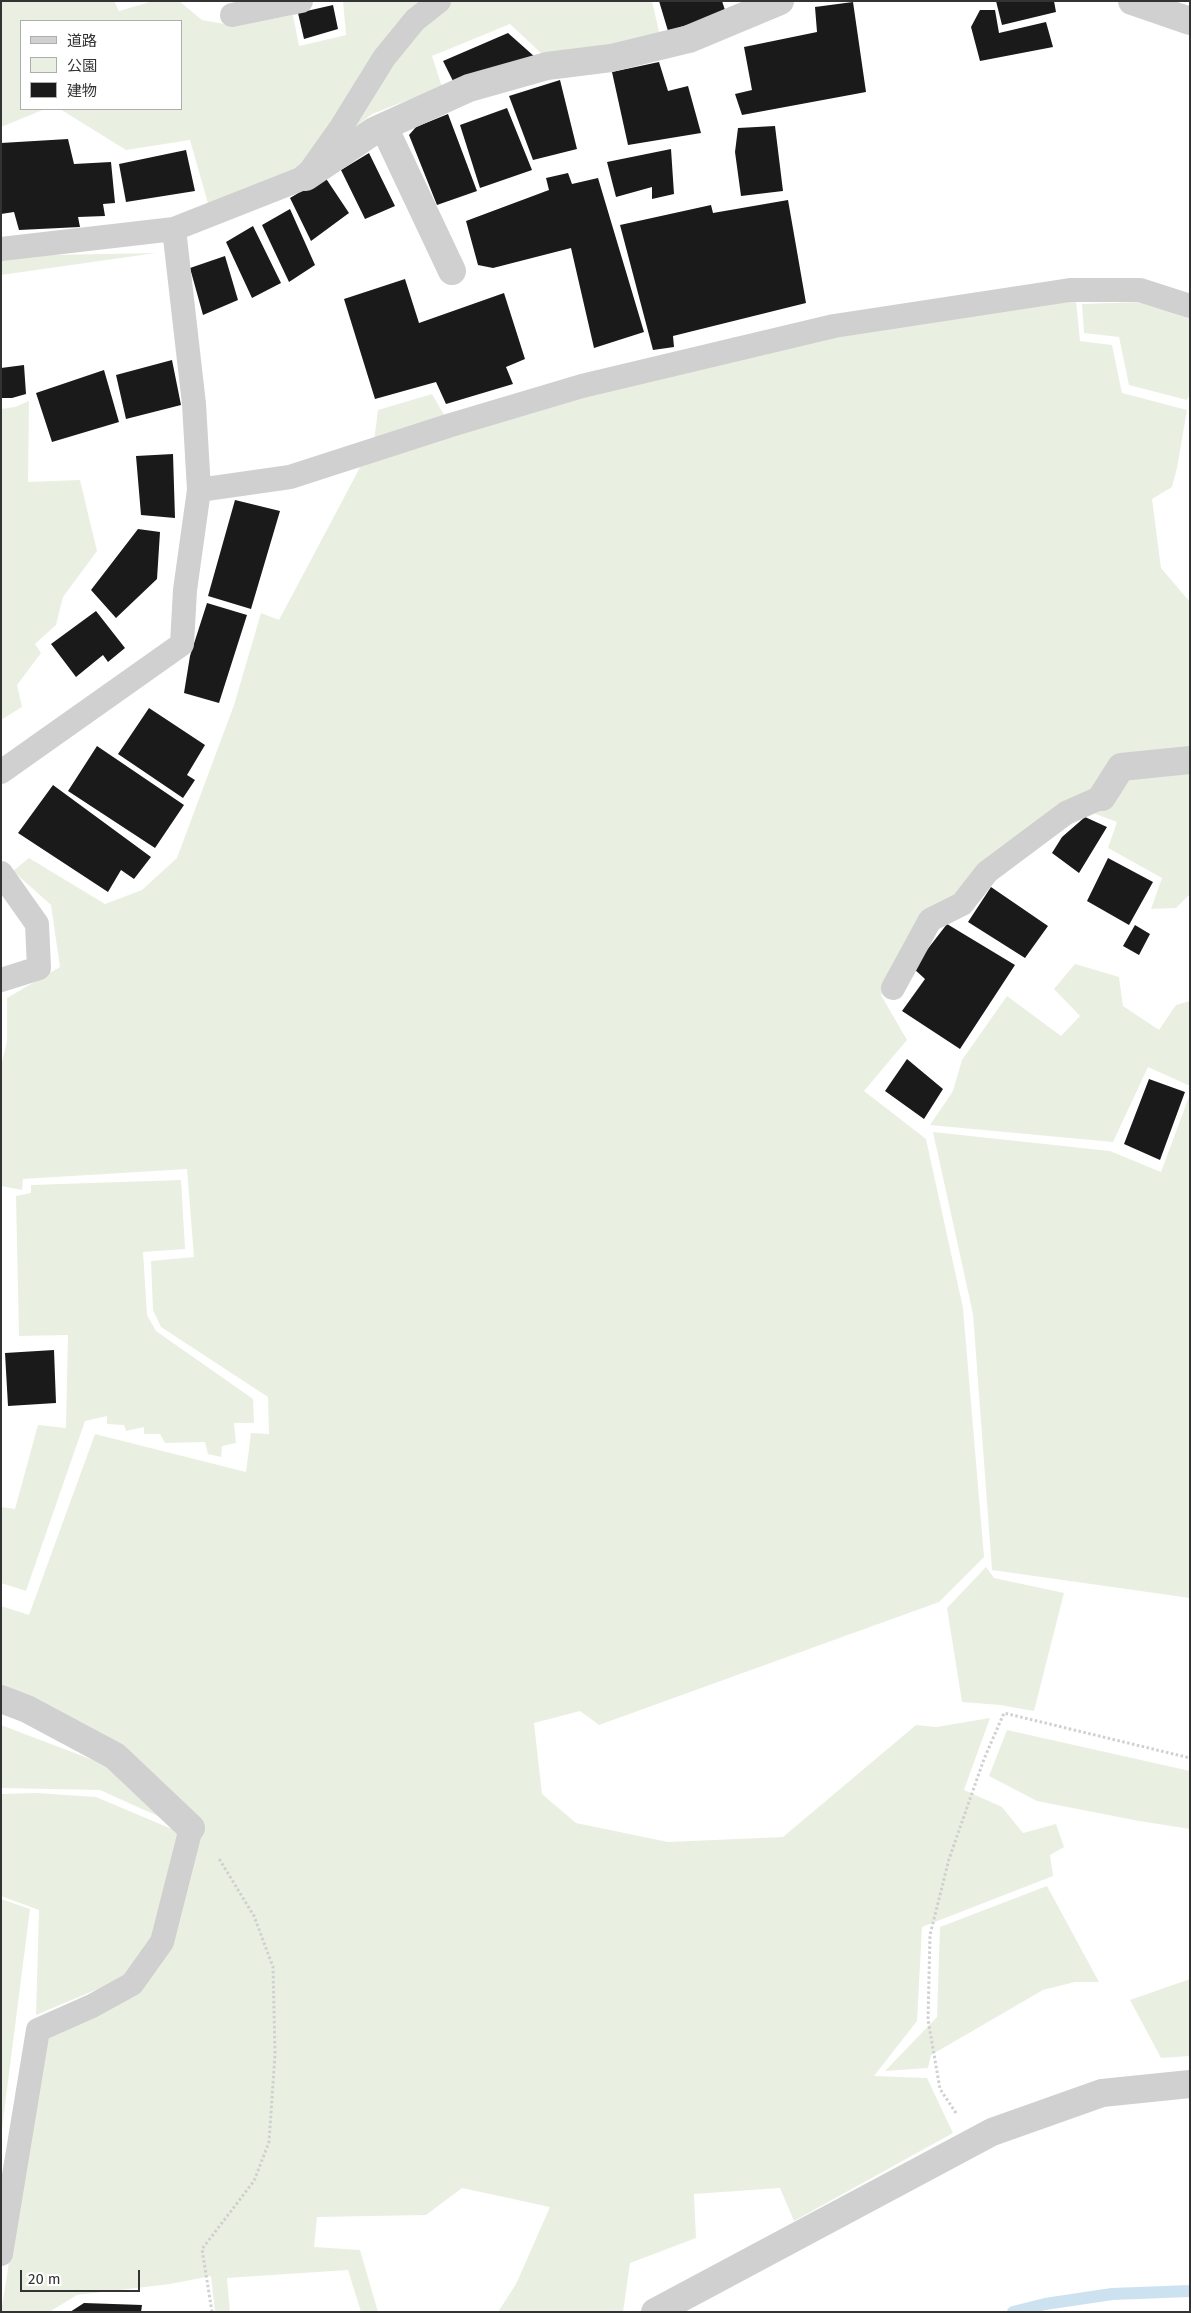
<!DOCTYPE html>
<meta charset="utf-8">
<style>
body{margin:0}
#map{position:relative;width:1191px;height:2313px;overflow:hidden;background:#fff;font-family:"Fira Sans","Noto Sans JP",sans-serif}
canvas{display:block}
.frame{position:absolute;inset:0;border:2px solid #333;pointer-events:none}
.legend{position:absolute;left:20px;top:20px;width:162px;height:90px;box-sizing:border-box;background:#fff;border:1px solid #adadad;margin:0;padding:6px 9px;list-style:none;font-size:15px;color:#333}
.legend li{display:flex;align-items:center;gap:10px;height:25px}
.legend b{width:25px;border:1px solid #adadad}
.scale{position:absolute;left:20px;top:2270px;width:120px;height:22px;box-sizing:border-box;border:2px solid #333;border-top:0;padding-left:6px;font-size:15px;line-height:18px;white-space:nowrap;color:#333;-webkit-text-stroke:4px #fff;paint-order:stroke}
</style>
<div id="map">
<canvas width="1191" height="2313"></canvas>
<div class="frame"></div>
<ul class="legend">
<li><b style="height:6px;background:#d0d0d0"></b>道路</li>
<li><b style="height:14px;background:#e9f0e1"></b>公園</li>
<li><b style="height:14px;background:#1a1a1a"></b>建物</li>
</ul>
<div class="scale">20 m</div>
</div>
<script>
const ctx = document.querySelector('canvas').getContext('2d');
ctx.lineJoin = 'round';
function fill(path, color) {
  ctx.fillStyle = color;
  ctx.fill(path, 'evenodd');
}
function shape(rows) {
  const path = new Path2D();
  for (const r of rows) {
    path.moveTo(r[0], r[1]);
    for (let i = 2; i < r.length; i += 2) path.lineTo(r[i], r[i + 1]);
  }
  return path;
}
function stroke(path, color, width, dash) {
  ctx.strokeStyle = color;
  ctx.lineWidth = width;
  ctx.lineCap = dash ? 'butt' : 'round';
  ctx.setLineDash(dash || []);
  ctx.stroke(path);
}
const green = shape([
 [1,1,114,1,119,11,153,1,179,1,202,20,236,26,293,15,299,46,346,35,343,1,652,1,660,36,543,55,510,24,432,56,442,87,372,114,302,169,209,207,190,140,126,150,60,109,181,109,181,21,21,21,21,109,45,109,1,127],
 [156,253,1,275,1,256],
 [1076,301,1080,341,1112,345,1122,393,1187,410,1177,468,1172,487,1152,499,1161,568,1190,602,1190,747,1098,788,961,897,926,913,881,995,907,1040,864,1091,926,1139,963,1308,984,1557,939,1602,599,1725,580,1711,534,1723,542,1794,576,1823,668,1842,783,1837,916,1725,936,1727,990,1718,964,1790,1002,1807,1023,1833,1056,1824,1064,1847,1050,1855,1053,1876,922,1927,917,2021,874,2076,927,2078,953,2133,794,2221,780,2188,694,2194,696,2238,630,2263,623,2312,498,2312,516,2284,550,2207,462,2188,426,2215,317,2217,314,2247,360,2250,378,2312,361,2312,348,2270,227,2278,230,2312,215,2312,211,2276,170,2284,77,2295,49,2312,1,2312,45,2039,135,1994,200,1825,1,1689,1,1606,29,1615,95,1434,246,1472,251,1433,269,1434,268,1397,161,1327,153,1310,151,1261,194,1257,187,1169,23,1179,22,1190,1,1186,1,1066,7,1041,7,998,60,967,51,905,13,871,29,858,105,904,142,890,177,858,234,705,261,613,279,620,374,441,378,410,432,394,446,418,735,337,889,326],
 [1142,302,1190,319,1190,393,1187,400,1129,385,1119,337,1084,333,1082,304],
 [29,401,28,482,80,480,97,551,63,597,56,625,35,644,41,653,17,685,22,707,1,720,1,409,15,407],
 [1190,771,1190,894,1176,908,1151,909,1162,878,1108,848,1117,822,1093,813,1127,778],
 [1075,964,1119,977,1123,1006,1159,1030,1176,1005,1190,1001,1190,1086,1148,1067,1113,1142,930,1125,953,1091,962,1060,1007,996,1061,1036,1080,1016,1054,989],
 [1190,1094,1190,1598,992,1570,973,1314,933,1132,1110,1151,1161,1172],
 [181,1180,185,1249,143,1252,147,1315,156,1331,253,1399,254,1423,234,1423,236,1443,222,1446,221,1457,208,1454,205,1442,165,1443,160,1434,144,1434,144,1427,126,1431,124,1425,107,1424,107,1416,85,1421,26,1591,1,1583,1,1507,15,1509,38,1425,66,1428,68,1335,19,1336,16,1196,31,1193,31,1185],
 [986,1567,994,1578,1064,1593,1034,1711,1000,1705,962,1702,947,1608],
 [1,1725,114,1768,171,1822,100,1790,1,1788],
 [1007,1730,1190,1771,1190,1829,1139,1821,1037,1801,989,1776],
 [37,1793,96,1797,179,1832,155,1937,124,1978,36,2015,39,1910,1,1896,1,1794],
 [1047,1886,1099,1982,1075,1982,1043,1990,931,2055,928,2068,885,2071,937,2017,940,1927],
 [1,1899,30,1909,1,2136],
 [1190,1979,1190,2056,1161,2058,1130,2000]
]);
const stream = shape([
 [1013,2312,1045,2304,1112,2294,1190,2291]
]);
const building = shape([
 [659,1,722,1,726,13,668,31],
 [996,1,1054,1,1056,12,1002,25],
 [853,2,866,92,742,115,735,94,752,90,744,47,817,32,815,7],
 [333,5,338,29,304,39,298,13],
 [980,10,995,10,999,33,1046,22,1053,47,980,61,971,27],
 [508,33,535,57,453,81,443,61],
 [659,62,668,91,688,86,701,133,628,145,612,72],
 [560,80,577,149,533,160,509,96],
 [507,108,532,170,480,188,460,125],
 [448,114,477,191,437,205,409,135,416,127],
 [775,126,783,191,741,196,735,152,738,128],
 [68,139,74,164,111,162,115,203,103,204,105,216,78,217,80,227,19,230,14,212,1,214,1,143],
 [671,149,674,194,652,199,652,187,616,197,607,162],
 [186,150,195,191,126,202,119,164],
 [369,153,395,206,365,219,341,170],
 [568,173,572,184,598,178,644,332,594,348,571,248,493,268,478,265,466,221,549,190,546,178],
 [325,177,349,213,311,241,290,198],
 [788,200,806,303,673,336,674,347,653,350,620,225,711,205,713,213],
 [290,209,315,265,289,282,262,225],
 [253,226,281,283,252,298,226,242],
 [225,256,238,300,203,315,190,268],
 [405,279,419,323,504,293,525,359,506,367,513,384,446,404,436,382,375,399,344,299],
 [172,360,181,405,126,419,116,375],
 [24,365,26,394,12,398,1,398,1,368],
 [104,370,119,422,52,442,36,393],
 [173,454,175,518,141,515,136,456],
 [235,500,280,511,251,609,208,596],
 [138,529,160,532,157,579,116,618,91,590],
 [207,603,247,615,219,703,184,693,190,656],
 [96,611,125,648,108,662,103,655,76,677,51,644],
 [149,708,205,745,187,775,195,780,183,798,118,754],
 [97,746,184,805,155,848,68,791],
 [53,785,151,857,134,879,121,870,108,892,18,833],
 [1085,817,1107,827,1079,873,1052,853,1062,837],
 [1108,858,1153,882,1129,925,1087,901],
 [991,887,1048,926,1025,958,968,922],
 [947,924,1015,965,960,1049,902,1011,925,979,913,968],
 [1135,925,1150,934,1139,955,1123,946],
 [907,1059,943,1089,924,1119,885,1091],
 [1149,1079,1185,1092,1160,1160,1124,1144],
 [54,1350,56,1403,8,1406,5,1353],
 [84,2303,142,2305,141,2312,70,2312]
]);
const path = shape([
 [956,2113,940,2089,928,2020,930,1935,949,1859,984,1759,1004,1713,1190,1758],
 [212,2312,202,2249,254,2181,269,2142,275,2054,273,1967,254,1916,218,1857]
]);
const service = shape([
 [232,15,301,1],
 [1,249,174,229,306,177,340,129,384,58,415,20,439,1],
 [199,490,290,477,451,425,582,386,834,326,1070,290,1140,290,1190,306],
 [1,772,182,644,185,590,199,490,194,404,174,229],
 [1,873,37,924,39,968,1,980],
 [893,988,930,920,962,904,987,872,1066,813,1102,797],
 [1,2254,38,2030,92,2006,132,1984,162,1942,191,1828]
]);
const minor = shape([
 [1132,1,1190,21],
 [384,127,452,271],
 [306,177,374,131,469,88,547,66,611,58,689,39,780,1],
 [1102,797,1121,767,1190,760],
 [1,1699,27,1709,115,1756,191,1828],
 [655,2312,992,2132,1102,2093,1190,2084]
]);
fill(green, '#e9f0e1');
stroke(stream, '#cde2f0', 12);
fill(building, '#1a1a1a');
stroke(path, '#d0d0d0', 3, [2.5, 2.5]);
stroke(service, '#d0d0d0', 24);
stroke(minor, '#d0d0d0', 28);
</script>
